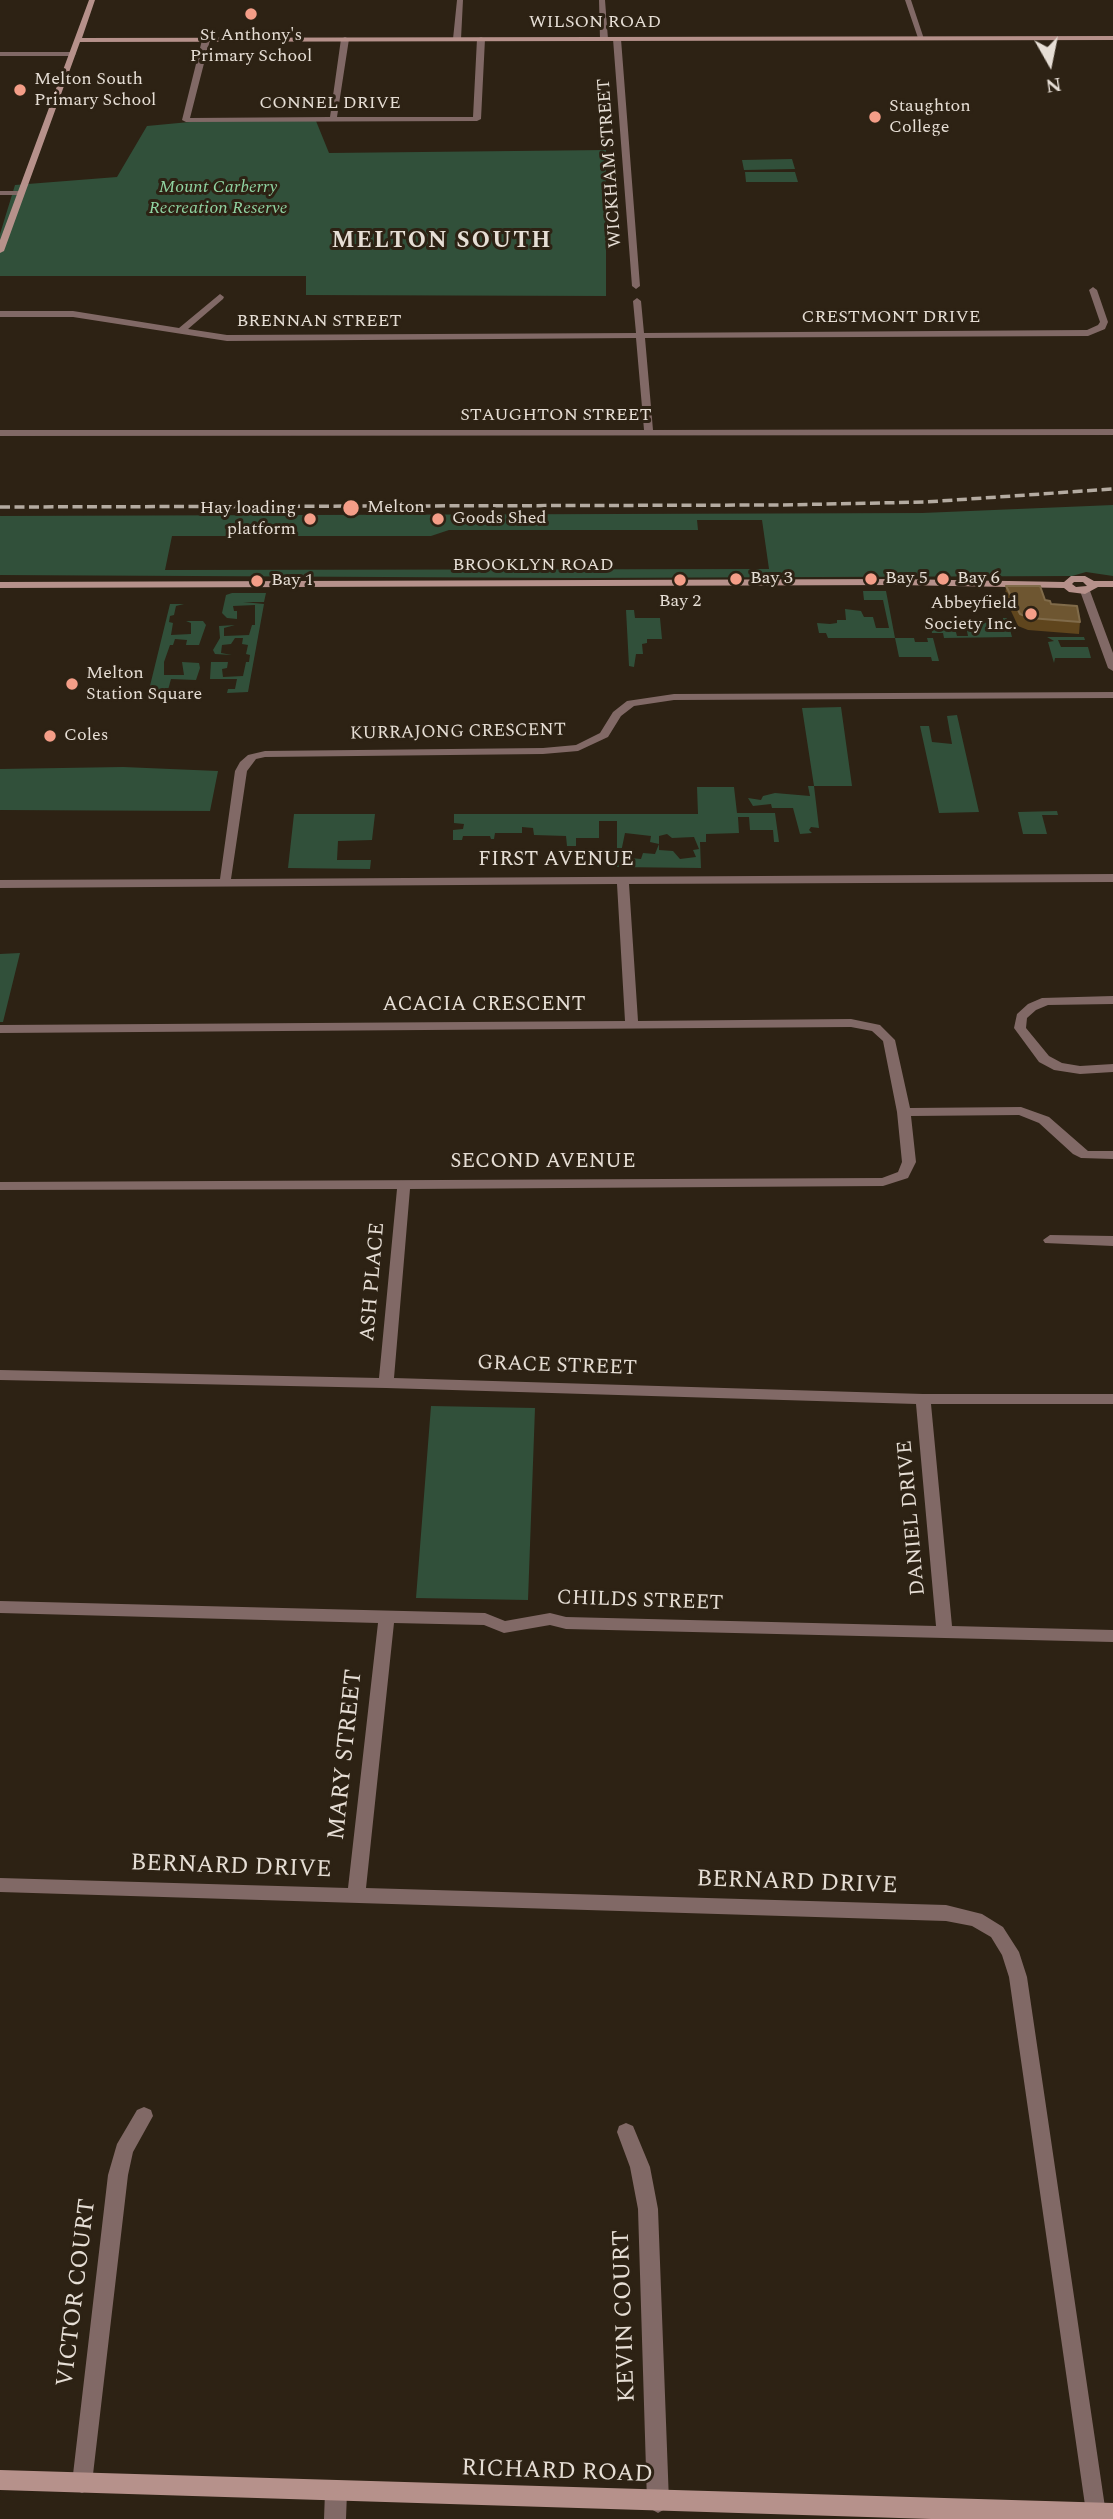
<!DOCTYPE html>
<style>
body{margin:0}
#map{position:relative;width:1113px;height:2519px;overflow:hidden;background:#2d2214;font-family:Spectral,serif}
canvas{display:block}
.north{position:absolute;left:1015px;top:28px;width:70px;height:70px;-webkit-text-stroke:5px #2d2214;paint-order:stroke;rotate:171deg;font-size:19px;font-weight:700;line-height:28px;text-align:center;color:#e6ded5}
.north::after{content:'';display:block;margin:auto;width:24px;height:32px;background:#e6ded5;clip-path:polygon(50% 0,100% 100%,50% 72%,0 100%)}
</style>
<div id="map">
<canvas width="1113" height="2519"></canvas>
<div class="north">N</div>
</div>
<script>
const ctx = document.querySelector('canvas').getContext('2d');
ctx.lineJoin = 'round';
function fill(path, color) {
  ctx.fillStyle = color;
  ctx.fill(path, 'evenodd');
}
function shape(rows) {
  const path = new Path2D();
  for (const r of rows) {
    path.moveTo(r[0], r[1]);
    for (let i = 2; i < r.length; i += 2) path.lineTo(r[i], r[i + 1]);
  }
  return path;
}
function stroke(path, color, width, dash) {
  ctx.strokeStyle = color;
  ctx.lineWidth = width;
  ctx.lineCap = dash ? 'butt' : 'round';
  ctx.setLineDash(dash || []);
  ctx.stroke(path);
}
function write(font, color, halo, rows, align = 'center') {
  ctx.font = font + ' Spectral,serif';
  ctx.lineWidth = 6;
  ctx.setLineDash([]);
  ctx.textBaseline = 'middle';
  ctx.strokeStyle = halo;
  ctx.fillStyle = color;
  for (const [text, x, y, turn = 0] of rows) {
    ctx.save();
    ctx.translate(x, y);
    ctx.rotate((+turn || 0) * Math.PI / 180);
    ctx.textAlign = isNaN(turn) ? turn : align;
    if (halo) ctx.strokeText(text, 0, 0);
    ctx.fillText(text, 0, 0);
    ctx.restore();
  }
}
const green = shape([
 [200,121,316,121,329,153,606,150,606,296,306,295,306,276,0,276,0,234,15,185,117,177,147,126],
 [792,159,795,169,744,170,742,160],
 [745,172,795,172,798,182,746,182],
 [1113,505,1113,576,1086,572,1072,576,574,578,0,575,0,516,922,513],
 [697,520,762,520,769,569,165,570,172,536,431,536,449,530,698,530],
 [863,591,886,591,895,638,914,638,915,642,928,642,927,638,933,638,939,661,932,661,931,657,899,657,895,638,828,638,826,633,819,633,817,623,830,624,837,623,837,620,846,620,845,609,861,611,864,617,873,617,876,628,889,628,883,600,864,600],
 [232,593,266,593,264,602,243,602,264,604,248,692,227,693,228,689,235,689,237,679,210,679,211,662,228,662,227,668,222,669,223,677,243,676,246,662,249,662,250,655,246,654,248,645,242,644,243,638,235,638,231,644,222,645,221,653,232,655,215,654,213,650,220,638,219,626,235,625,224,628,224,636,249,635,252,625,255,625,255,605,233,606,234,611,237,611,237,619,227,618,222,613,226,595],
 [170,604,184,604,176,606,174,615,170,616,169,622,173,623,171,635,191,634,191,623,186,621,203,621,206,625,199,645,186,645,187,640,175,639,173,645,170,645,164,662,164,675,184,675,182,662,199,663,200,668,196,680,171,679,168,690,192,690,200,693,148,694],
 [626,610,634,610,635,618,660,618,662,639,647,639,647,643,642,644,643,654,636,654,634,667,629,666],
 [1003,618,1007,618,1012,637,944,638,943,633,932,633,930,623,953,621,957,636,968,636,965,621,990,623,992,628,1003,628],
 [1047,637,1084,637,1085,640,1058,640,1061,647,1088,647,1091,658,1055,658,1054,663,1048,642,1054,641],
 [841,707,852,786,814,786,819,828,811,827,809,830,812,833,800,834,793,808,772,808,771,804,753,806,748,798,761,800,763,796,775,793,810,796,808,786,814,786,802,708],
 [957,715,979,812,939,813,920,726,929,726,932,742,952,744,947,716],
 [123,767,218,771,210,811,0,810,0,769],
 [697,787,734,787,737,813,775,813,779,842,774,842,773,830,750,830,749,817,738,817,739,833,706,834,706,842,700,842,701,868,617,867,617,821,599,821,599,838,576,838,576,846,567,846,566,836,534,835,533,828,522,827,522,833,495,833,494,839,491,839,490,836,463,836,462,840,453,840,453,830,463,829,464,824,454,823,454,814,698,814],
 [625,833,651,836,650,842,659,844,655,854,643,853,641,859,620,857],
 [667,834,672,838,694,837,699,849,693,850,696,857,680,859,673,851,659,850,659,836],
 [1057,811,1058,815,1042,815,1047,834,1023,834,1018,812],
 [294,814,375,814,372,840,338,841,337,860,371,860,370,869,288,868],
 [20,953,3,1022,0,1022,0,954],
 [431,1406,535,1408,528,1600,416,1598]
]);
const street = shape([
 [457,0,463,0,461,39,457,41,453,39,457,0],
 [599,0,605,0,608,39,604,41,600,39,599,0],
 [905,0,911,0,924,39,918,38,905,0],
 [345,37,349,39,337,117,473,117,477,39,481,37,485,39,481,119,477,121,186,122,182,120,202,40,206,38,210,40,190,118,330,117,341,39,345,37],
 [617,37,621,39,640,286,636,289,632,286,613,39,617,37],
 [0,52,72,52,76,54,72,56,0,56,0,52],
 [0,191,21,191,25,193,21,195,0,195,0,191],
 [1093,287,1097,290,1108,322,1105,329,1088,336,645,338,653,430,1113,429,1113,435,0,436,0,430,644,430,636,338,227,341,73,317,0,317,0,311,73,311,179,328,220,294,224,297,223,299,188,329,227,335,636,333,633,301,637,298,641,301,644,333,1087,330,1098,325,1100,322,1089,290,1093,287],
 [1085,588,1090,591,1113,653,1113,671,1108,668,1080,591,1085,588],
 [1113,692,1113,698,674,700,634,706,621,716,608,737,578,751,543,754,265,757,256,759,247,771,231,879,1113,874,1113,882,629,884,638,1021,851,1019,880,1025,895,1040,910,1108,1021,1107,1049,1117,1088,1151,1113,1151,1113,1159,1081,1158,1073,1154,1039,1123,1019,1115,911,1116,916,1162,908,1178,883,1186,410,1189,394,1378,923,1394,1113,1394,1113,1404,931,1404,952,1626,1113,1630,1113,1642,566,1629,550,1625,504,1633,484,1625,394,1623,366,1888,946,1905,982,1914,1003,1927,1019,1952,1027,1977,1106,2514,1103,2519,1087,2519,1009,1977,1002,1955,991,1937,972,1926,946,1921,0,1892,0,1878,348,1888,378,1623,0,1613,0,1601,485,1613,505,1621,550,1613,566,1617,936,1626,916,1404,386,1388,0,1380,0,1370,379,1378,397,1189,0,1190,0,1182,882,1178,898,1172,902,1162,897,1112,883,1041,872,1031,851,1027,0,1033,0,1025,625,1021,617,884,0,888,0,880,220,879,235,771,240,762,248,755,265,751,543,748,576,745,600,733,613,712,627,701,674,694,1113,692],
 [1113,996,1113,1004,1048,1005,1036,1010,1027,1018,1026,1028,1049,1056,1062,1063,1080,1066,1113,1064,1113,1072,1080,1074,1054,1070,1039,1062,1014,1028,1017,1014,1028,1004,1042,998,1113,996],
 [1050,1235,1113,1236,1113,1246,1045,1243,1043,1240,1050,1235],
 [144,2107,151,2110,153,2116,133,2152,128,2175,92,2483,89,2490,82,2493,75,2490,72,2483,108,2175,117,2144,137,2110,144,2107],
 [626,2123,633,2126,650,2167,658,2209,669,2502,665,2509,658,2513,651,2509,647,2502,638,2209,630,2167,617,2132,619,2126,626,2123],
 [336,2481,343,2485,347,2492,346,2519,324,2519,325,2492,329,2485,336,2481]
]);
const secondary = shape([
 [89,0,95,0,82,38,1113,36,1113,40,80,42,4,251,0,253,0,240,89,0],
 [1071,576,1085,576,1094,581,1113,581,1113,587,1098,587,1085,594,1069,592,1064,588,897,585,0,588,0,582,897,579,1064,582,1071,576],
 [1074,582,1083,582,1087,586,1076,587,1072,584,1074,582],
 [0,2470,1113,2503,1113,2519,931,2519,0,2490,0,2470]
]);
const rail = shape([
 [0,507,781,505,926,502,1113,489]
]);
const wall = shape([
 [1006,586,1045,600,1080,622,1079,634,1028,630,1018,626,1005,598]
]);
const building = shape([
 [1006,586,1040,586,1045,600,1050,601,1051,604,1077,606,1080,622,1030,618,1020,614,1006,586]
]);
const markers = [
 [251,14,7,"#f49e88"],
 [20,90,7,"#f49e88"],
 [875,117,7,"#f49e88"],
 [351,508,9,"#f49e88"],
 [310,519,7,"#f49e88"],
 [438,519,7,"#f49e88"],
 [736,579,7,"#f49e88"],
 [871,579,7,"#f49e88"],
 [943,579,7,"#f49e88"],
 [680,580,7,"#f49e88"],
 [257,581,7,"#f49e88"],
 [1031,614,7,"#f49e88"],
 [72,684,7,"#f49e88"],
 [50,736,7,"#f49e88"]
];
const farStreetnames = [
 ["WILSON ROAD",595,23],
 ["CONNEL DRIVE",330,104],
 ["WICKHAM STREET",611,163,-94],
 ["CRESTMONT DRIVE",891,318],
 ["BRENNAN STREET",319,322],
 ["STAUGHTON STREET",556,416],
 ["BROOKLYN ROAD",533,566],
 ["KURRAJONG CRESCENT",458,733,-1]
];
const farPoinames = [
 ["St Anthony's",251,36,"center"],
 ["Primary School",251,57,"center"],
 ["Melton South",34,80],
 ["Primary School",34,101],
 ["Staughton",889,107],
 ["College",889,128],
 ["Melton",367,508],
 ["Hay loading",296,509,"right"],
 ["platform",296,530,"right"],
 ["Goods Shed",452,519],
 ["Bay 3",750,579],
 ["Bay 5",885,579],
 ["Bay 6",957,579],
 ["Bay 1",271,581],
 ["Bay 2",680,602,"center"],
 ["Abbeyfield",1017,604,"right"],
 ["Society Inc.",1017,625,"right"],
 ["Melton",86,674],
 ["Station Square",86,695],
 ["Coles",64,736]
];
const farParknames = [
 ["Mount Carberry",218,188],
 ["Recreation Reserve",218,209]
];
const streetNames = [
 ["FIRST AVENUE",556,861],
 ["ACACIA CRESCENT",484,1006],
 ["SECOND AVENUE",543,1163],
 ["ASH PLACE",374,1282,-85],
 ["GRACE STREET",557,1367,2],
 ["DANIEL DRIVE",913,1518,-95],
 ["CHILDS STREET",640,1602,2]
];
const farDistrictnames = [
 ["MELTON SOUTH",442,242]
];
const nearStreetnames = [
 ["MARY STREET",347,1755,-84],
 ["BERNARD DRIVE",231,1868,2],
 ["BERNARD DRIVE",797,1884,2],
 ["VICTOR COURT",78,2293,-83],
 ["KEVIN COURT",626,2316,-92],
 ["RICHARD ROAD",557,2473,2]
];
fill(green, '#31503a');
fill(street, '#816966');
fill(secondary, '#b6918b');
stroke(rail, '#b4aba1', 3.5, [10, 4.5]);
fill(wall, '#5f451d');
fill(building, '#6e5631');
stroke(building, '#806b4a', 2);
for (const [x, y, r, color] of markers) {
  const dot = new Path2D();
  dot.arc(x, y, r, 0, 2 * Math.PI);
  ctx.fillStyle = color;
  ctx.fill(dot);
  stroke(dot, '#2d2214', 2.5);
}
write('18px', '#e6ded5', '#2d2214', farStreetnames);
write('18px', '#e6ded5', '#2d2214', farPoinames, 'left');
write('italic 18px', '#90d4a2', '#2d2214', farParknames);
write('21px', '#e6ded5', '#2d2214', streetNames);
ctx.letterSpacing = '2px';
write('bold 23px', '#e6ded5', '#2d2214', farDistrictnames);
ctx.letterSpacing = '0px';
write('24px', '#e6ded5', '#2d2214', nearStreetnames);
</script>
